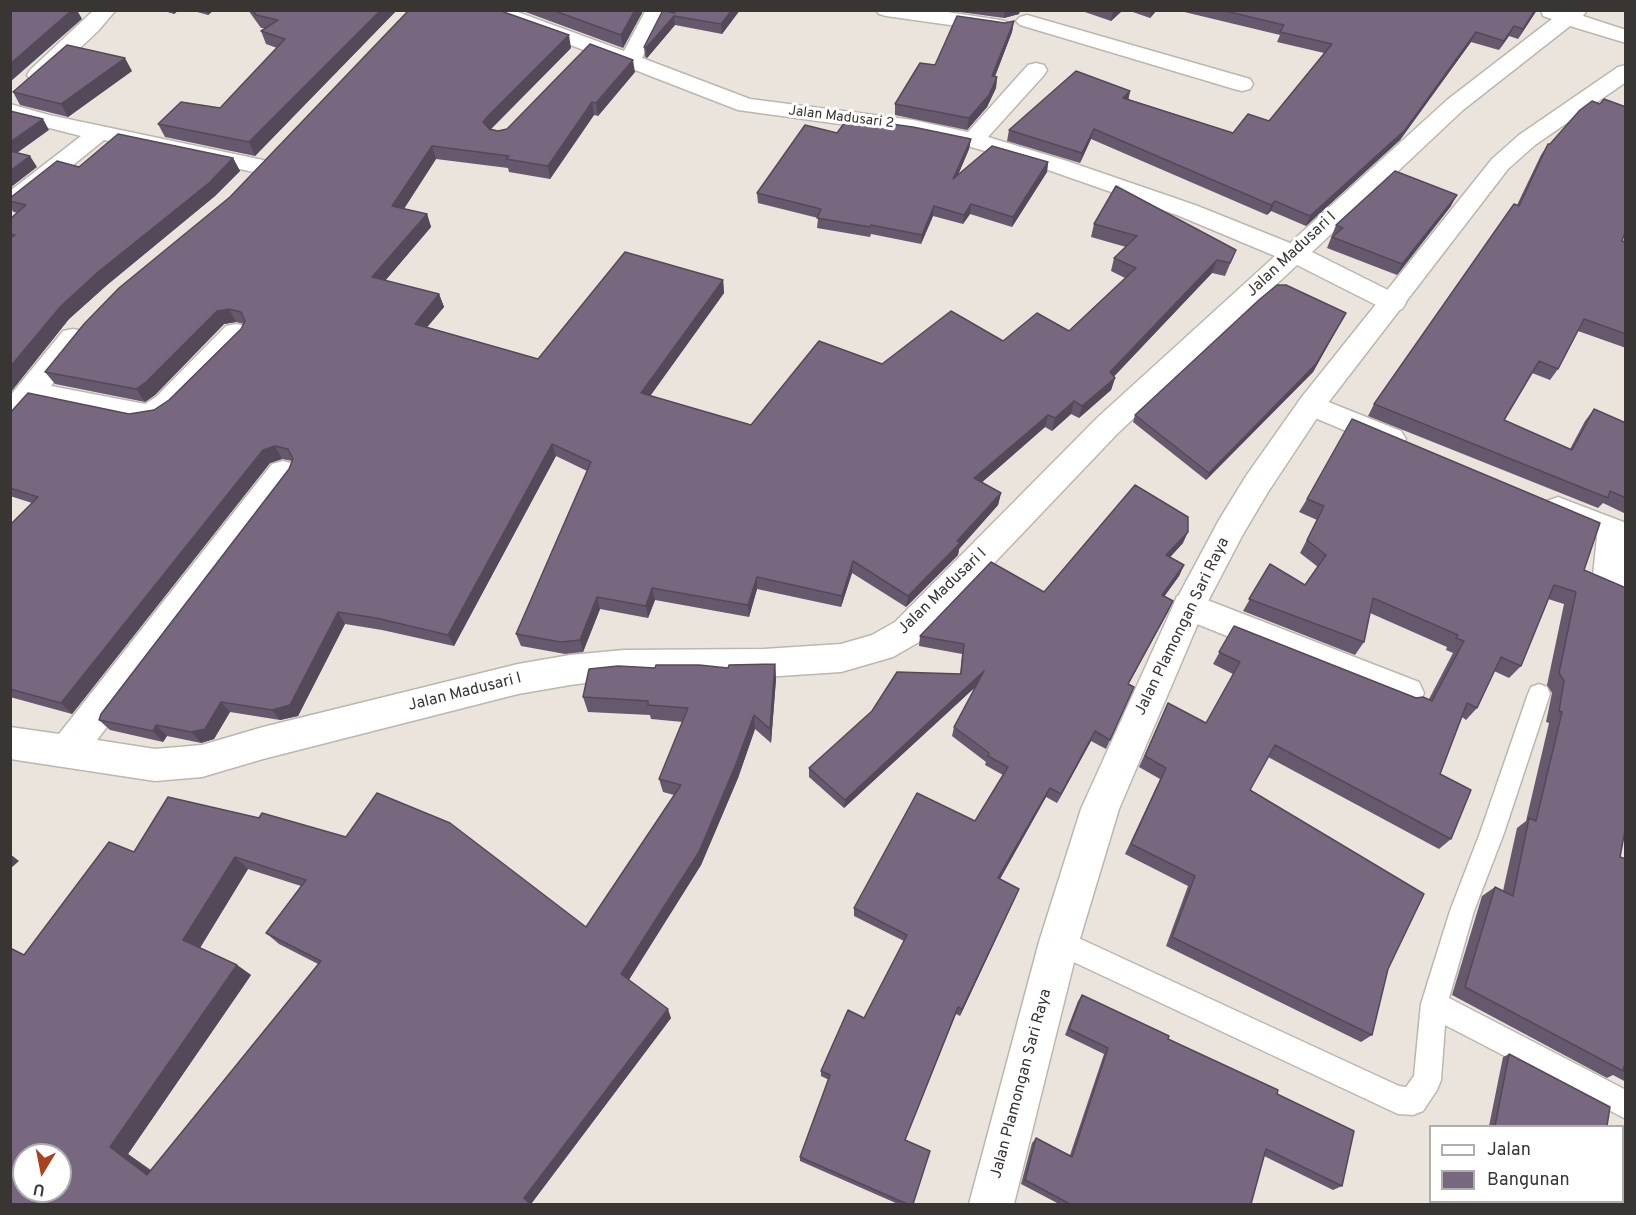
<!DOCTYPE html>
<style>
body{margin:0}
#map{position:relative;width:1636px;height:1215px;overflow:hidden;background:#ebe4dd;font-family:Overpass,sans-serif}
canvas{display:block}
.frame{position:absolute;inset:0;border:12px solid #383532;pointer-events:none}
.legend{position:absolute;left:1429px;top:1125px;width:195px;height:78px;box-sizing:border-box;background:#fff;border:2px solid #afaead;margin:0;padding:8px 10px;list-style:none;font-size:18px;color:#383532}
.legend li{display:flex;align-items:center;gap:12px;height:30px}
.legend b{width:30px;border:2px solid #afaead}
.north{position:absolute;left:12px;top:1143px;width:60px;height:60px;box-sizing:border-box;background:#fff;border:2px solid #afaead;border-radius:50%;rotate:190deg;font-size:16px;font-weight:700;line-height:24px;text-align:center;color:#383532}
.north::after{content:'';display:block;margin:auto;width:21px;height:27px;background:#aa4221;clip-path:polygon(50% 0,100% 100%,50% 72%,0 100%)}
</style>
<div id="map">
<canvas width="1636" height="1215"></canvas>
<div class="frame"></div>
<ul class="legend">
<li><b style="height:8px;background:#fff"></b>Jalan</li>
<li><b style="height:16px;background:#78687f"></b>Bangunan</li>
</ul>
<div class="north">U</div>
</div>
<script>
const ctx = document.querySelector('canvas').getContext('2d');
ctx.lineJoin = 'round';
function shape(rows) {
  const path = new Path2D();
  for (const r of rows) {
    path.moveTo(r[0], r[1]);
    for (let i = 2; i < r.length; i += 2) path.lineTo(r[i], r[i + 1]);
  }
  return path;
}
function stroke(path, color, width, dash) {
  ctx.strokeStyle = color;
  ctx.lineWidth = width;
  ctx.lineCap = dash ? 'butt' : 'round';
  ctx.setLineDash(dash || []);
  ctx.stroke(path);
}
function fill(path, color) {
  ctx.fillStyle = color;
  ctx.fill(path, 'evenodd');
}
function write(font, color, halo, rows, align = 'center') {
  ctx.font = font + ' Overpass,sans-serif';
  ctx.lineWidth = 6;
  ctx.setLineDash([]);
  ctx.textBaseline = 'middle';
  ctx.strokeStyle = halo;
  ctx.fillStyle = color;
  for (const [text, x, y, turn = 0] of rows) {
    ctx.save();
    ctx.translate(x, y);
    ctx.rotate((+turn || 0) * Math.PI / 180);
    ctx.textAlign = isNaN(turn) ? turn : align;
    if (halo) ctx.strokeText(text, 0, 0);
    ctx.fillText(text, 0, 0);
    ctx.restore();
  }
}
const service = shape([
 [1539,684,1547,687,1550,694,1504,833,1474,911,1449,998,1626,1090,1626,1119,1445,1025,1441,1080,1437,1090,1423,1111,1413,1115,1398,1114,1050,951,1046,942,1050,933,1059,929,1399,1086,1406,1087,1414,1076,1421,1004,1450,911,1480,833,1528,694,1531,687,1539,684]
]);
const minor = shape([
 [94,10,116,10,98,31,46,80,38,82,30,80,27,75,30,70,94,10],
 [479,10,512,10,624,51,646,10,667,10,642,58,750,99,913,120,968,132,1028,65,1036,63,1044,65,1047,70,1044,75,988,137,1067,161,1195,205,1290,243,1447,100,1552,19,1543,16,1541,10,1587,10,1583,16,1626,30,1626,43,1570,26,1463,110,1312,252,1402,297,1406,303,1402,309,1393,312,1384,309,1297,265,1118,433,919,642,893,657,841,672,764,677,624,678,570,685,518,694,263,759,202,777,155,781,10,759,10,727,59,734,272,464,283,461,294,464,298,472,294,480,97,740,155,749,202,745,263,727,518,664,570,655,624,650,764,649,841,644,872,635,895,622,1098,417,1275,256,1177,215,1051,171,968,146,913,134,738,110,527,28,482,14,479,10],
 [876,10,934,10,1000,20,1007,22,1011,26,1007,30,1000,32,886,16,879,14,876,10],
 [1027,15,1250,79,1253,84,1250,89,1242,91,1234,89,1020,25,1016,21,1020,17,1027,15],
 [10,104,49,115,263,160,271,162,275,167,271,172,263,174,104,140,19,209,10,211,10,191,81,136,10,118,10,104],
 [236,324,246,326,250,333,246,340,176,411,161,421,138,424,37,403,20,424,10,427,10,396,63,331,73,329,83,331,87,338,51,386,145,404,156,397,226,326,236,324],
 [1311,395,1401,431,1406,439,1401,447,1391,450,1301,412,1297,405,1301,398,1311,395],
 [1558,497,1626,523,1626,598,1598,584,1593,575,1597,537,1547,517,1543,509,1547,501,1558,497],
 [1189,593,1419,682,1424,693,1419,704,1407,708,1177,616,1173,606,1177,596,1189,593]
]);
const tertiary = shape([
 [1626,65,1626,82,1535,145,1508,169,1321,412,1268,492,1242,536,1205,607,1119,809,1079,942,1014,1204,969,1204,1039,942,1081,809,1173,606,1219,520,1246,476,1301,398,1492,159,1519,135,1618,67,1626,65]
]);
const wall = shape([
 [161,10,179,10,174,14],
 [190,10,214,10,208,15],
 [248,10,397,10,255,156,165,137,158,124,220,108,277,48,266,44,261,31,265,28,261,28],
 [520,10,642,10,642,13,623,48],
 [677,10,740,10,722,34,675,25,647,58,645,57,644,47],
 [945,10,1020,10,1019,14,1004,18],
 [1079,10,1123,10,1111,21],
 [1127,10,1157,10,1150,18],
 [1176,10,1537,10,1518,39,1509,36,1499,50,1471,42,1400,140,1306,226,1271,211,1267,215,1091,139,1080,163,1007,141,1009,130,1130,91,1128,99,1233,133,1269,121,1324,53,1277,42,1280,35],
 [1014,21,1012,32,995,76,997,77,996,88,987,107,967,130,895,115,895,104,935,65,1005,23],
 [571,48,491,129,498,131,507,129,635,72,598,116,594,115,550,179,509,172,508,168,436,159,404,209,427,214,431,227,385,281,439,294,444,307,427,327,538,359,723,280,724,293,650,396,751,425,882,364,1003,341,1069,331,1125,278,1111,271,1114,258,1126,247,1091,237,1094,224,1236,250,1225,276,1212,273,1114,376,1115,378,1111,390,1079,418,1071,414,1052,431,1045,427,981,483,1001,493,998,505,959,549,958,555,906,607,852,573,841,607,757,589,749,617,655,600,648,618,600,609,583,652,565,654,521,646,516,634,587,471,556,456,454,646,382,630,345,624,298,716,280,720,230,712,214,739,201,743,167,736,163,742,110,730,99,720,289,469,292,461,282,459,270,463,72,714,10,697,10,525,32,503,10,496,10,413,129,414,154,410,169,400,241,329,244,324,236,322,224,324,155,395,145,402,55,384,45,372],
 [132,71,68,117,20,105,13,92],
 [1600,104,1622,241,1626,242,1626,348,1578,331,1558,369,1550,380,1532,373,1504,420,1570,449,1585,421,1594,409,1626,423,1626,514,1603,503,1598,508,1368,416,1374,404,1517,205,1541,155,1548,144,1550,144],
 [837,133,971,139,969,149,958,175,1048,162,1047,172,1012,227,970,214,963,224,933,216,921,244,871,234,870,237,817,228,818,218,758,203,757,193],
 [233,158,240,171,215,196,107,285,69,319,10,393,10,219,17,213,14,212,10,208,10,198,79,167],
 [1451,206,1397,275,1327,248,1336,225],
 [1342,320,1313,372,1206,480,1133,422,1135,415],
 [1307,499,1584,570,1620,857,1626,859,1626,1082,1613,1075,1607,1078,1452,995,1482,896,1495,887,1503,891,1517,828,1526,821,1549,723,1546,722,1552,693,1547,685,1564,604,1548,599,1521,666,1509,678,1494,671,1477,708,1466,720,1462,717,1440,774,1451,839,1439,849,1268,757,1250,790,1388,969,1372,1035,1361,1042,1166,946,1188,886,1125,854,1160,779,1139,767,1168,703,1206,723,1233,674,1213,664,1234,626,1416,698,1429,699,1453,653,1446,650,1447,647,1370,613,1364,642,1355,655,1243,611,1270,564,1305,585,1318,567,1300,553,1317,520,1299,512],
 [1183,543,1170,557,1184,565,1179,576,1164,597,1173,601,1168,612,1128,685,1134,687,1106,749,1091,741,1057,803,1046,797,1000,879,1016,896,960,1016,956,1014,905,1140,913,1204,898,1204,800,1161,800,1157,829,1080,821,1076,821,1071,864,1018,904,941,854,916,854,908,975,821,1003,775,985,765,986,762,952,736,954,727,975,687,844,808,809,777,809,768,960,674,962,654,919,646,920,636],
 [775,664,776,679,771,743,755,729,738,778,701,865,629,980,671,1018,531,1204,532,1204,10,1204,24,955,134,852,168,797,586,927,674,795,663,792,659,779,683,722,651,719,650,715,588,712,583,697,655,668,728,668],
 [248,869,301,886,266,933,279,944,318,964,151,1170,128,1154,251,975,237,965,200,948],
 [1082,995,1277,1094,1342,1186,1333,1190,1264,1156,1251,1204,1059,1204,1021,1184,1032,1143,1036,1138,1070,1155,1104,1054,1065,1035,1078,1001],
 [1509,1054,1607,1126,1489,1126,1503,1057],
 [1475,1202,1596,1202,1596,1204,1474,1204]
]);
const shadedWall = shape([
 [72,10,77,10,82,19,10,82,10,64],
 [172,10,179,10,174,14],
 [206,10,214,10,208,15],
 [381,10,397,10,255,156,249,142],
 [635,10,642,10,642,13,623,48,621,35],
 [732,10,740,10,722,34,721,24],
 [1005,10,1020,10,1019,14,1004,18],
 [1114,10,1123,10,1111,21,1113,11],
 [1151,10,1157,10,1150,18],
 [1535,10,1537,10,1518,39,1523,29],
 [674,16,675,25,647,58,646,48],
 [1014,21,1012,32,991,87,992,76],
 [1514,26,1509,36,1499,50,1504,41],
 [1476,32,1471,42,1400,140,1306,226,1310,216],
 [569,35,571,48,491,129,487,135,483,122,488,116],
 [125,58,132,71,68,117,61,104],
 [633,60,635,72,598,116,596,103],
 [997,77,996,88,987,107,967,130,969,118],
 [1130,91,1128,102,1123,98],
 [592,102,594,115,550,179,548,166],
 [43,119,49,130,10,158,10,142],
 [1094,129,1091,139,1080,163,1082,153],
 [971,139,969,149,952,189,953,179],
 [432,146,436,159,397,219,392,206],
 [30,156,37,167,10,188,10,171],
 [233,158,240,171,215,196,107,285,69,319,10,393,10,367,61,306,98,272],
 [1048,162,1047,172,1012,227,1013,217],
 [1457,195,1451,206,1397,275,1402,264],
 [1275,201,1271,211,1267,215,1271,205],
 [971,204,970,214,963,224,964,215],
 [934,206,933,216,921,244,922,235],
 [427,214,431,227,377,290,372,277],
 [1217,260,1212,273,1106,385,1110,372],
 [723,280,724,293,643,406,641,393],
 [439,294,444,307,419,337,415,324],
 [229,309,236,322,224,324,155,395,145,402,136,389,217,311],
 [1346,313,1313,372,1206,480,1209,473],
 [1115,378,1111,390,1079,418,1082,406],
 [1074,401,1071,414,1052,431,1055,418],
 [1048,415,1045,427,972,491,974,478],
 [552,444,556,456,454,646,448,635],
 [275,446,282,459,270,463,72,714,61,703,263,450],
 [1001,493,998,505,959,549,958,555,906,607,908,596],
 [1188,532,1183,543,1162,566,1166,555],
 [853,561,852,573,841,607,842,596],
 [1184,565,1179,576,1157,606,1162,595],
 [757,577,757,589,749,617,748,605],
 [652,588,655,600,648,618,646,606],
 [597,597,600,609,583,652,580,640],
 [1173,601,1168,612,1123,694,1128,684],
 [338,612,345,624,298,716,280,720,272,710],
 [775,664,776,679,771,743,770,729],
 [984,671,982,681,844,808,845,800],
 [221,702,230,712,214,739,201,743,191,732],
 [754,715,755,729,738,778,701,865,626,984,621,974],
 [156,725,167,736,163,742,153,731],
 [1095,731,1091,741,1057,803,1061,794],
 [1050,788,1046,797,996,886,998,878],
 [10,854,19,861,10,869],
 [235,857,248,869,198,951,183,940],
 [1019,889,1016,896,960,1016,962,1009],
 [237,965,251,975,128,1154,164,1181,147,1175,110,1147],
 [668,1009,671,1018,531,1204,532,1204,530,1204,524,1198]
]);
const building = shape([
 [10,10,72,10,10,64,10,10],
 [253,10,381,10,249,142,158,124,181,102,220,108,285,39,261,31,278,20,256,15,253,10],
 [409,10,498,10,569,35,488,116,483,122,489,129,498,131,507,129,590,44,633,60,596,103,592,102,548,166,506,159,509,156,432,146,392,206,427,214,372,277,439,294,415,324,538,359,625,252,723,280,641,393,751,425,819,341,882,364,951,311,1003,341,1037,313,1069,331,1136,268,1114,258,1137,236,1094,224,1116,186,1236,250,1230,263,1217,260,1110,372,1115,378,1082,406,1074,401,1055,418,1048,415,974,478,1001,493,957,541,960,543,908,596,853,561,842,596,757,577,748,605,652,588,646,606,597,597,580,640,561,642,516,634,591,462,552,444,448,635,376,618,338,612,290,705,272,710,221,702,205,729,191,732,156,725,153,731,99,720,101,714,289,469,293,459,288,449,275,446,263,450,61,703,10,689,10,525,38,497,10,488,10,413,28,393,129,414,154,410,169,400,241,329,245,321,241,312,229,309,217,311,146,382,136,389,45,372,84,324,119,288,230,197,409,10],
 [552,10,635,10,621,35,552,10],
 [663,10,674,13,677,10,732,10,721,24,674,16,646,48,644,47,663,10],
 [1221,10,1535,10,1523,29,1514,26,1504,41,1476,32,1405,130,1310,216,1275,201,1271,205,1094,129,1082,153,1009,130,1076,71,1130,91,1123,98,1233,133,1248,114,1269,121,1332,44,1280,32,1284,25,1221,10],
 [957,16,1005,23,1014,21,992,76,997,77,989,95,969,118,895,104,920,63,935,65,957,16],
 [67,45,125,58,61,104,13,92,67,45],
 [1604,99,1626,107,1626,230,1622,241,1626,242,1626,334,1584,319,1558,369,1539,361,1504,420,1572,450,1594,409,1626,423,1626,498,1610,491,1608,498,1374,404,1514,204,1519,206,1548,144,1550,144,1580,110,1592,101,1600,104,1604,99],
 [10,111,43,119,10,142,10,111],
 [848,118,913,127,971,139,953,179,992,146,1048,162,1013,217,971,204,964,215,934,206,922,235,871,225,870,227,817,218,821,209,757,193,805,125,837,133,848,118],
 [118,134,233,158,209,183,98,272,61,306,10,367,10,238,15,235,10,234,10,219,26,205,10,201,10,198,57,161,79,167,118,134],
 [10,151,30,156,10,171,10,151],
 [1395,171,1457,195,1402,264,1332,237,1343,228,1336,225,1395,171],
 [1277,285,1286,285,1346,313,1316,364,1209,473,1135,415,1260,299,1277,285],
 [1352,419,1600,523,1584,570,1626,588,1626,825,1620,857,1626,859,1626,1067,1624,1066,1623,1071,1465,987,1495,887,1513,896,1529,818,1536,821,1562,712,1559,711,1564,681,1559,673,1576,592,1554,585,1521,666,1501,657,1477,708,1467,703,1440,774,1471,790,1451,839,1275,745,1250,790,1424,894,1388,969,1372,1035,1172,937,1195,876,1131,844,1166,768,1145,756,1168,703,1206,723,1240,662,1219,652,1234,626,1416,698,1423,697,1432,701,1464,641,1456,638,1458,635,1373,598,1364,642,1249,599,1270,564,1305,585,1326,555,1307,540,1324,506,1307,499,1352,419],
 [1135,485,1188,517,1188,532,1166,555,1184,565,1162,595,1173,601,1128,684,1134,687,1110,740,1095,731,1061,794,1050,788,998,878,1019,889,962,1009,958,1007,905,1140,930,1151,913,1204,907,1204,800,1157,830,1075,821,1071,848,1010,864,1018,907,935,854,908,917,793,975,821,1008,767,988,756,989,753,954,727,984,671,845,800,809,768,872,711,897,672,961,674,964,644,920,636,991,562,1044,592,1135,485],
 [775,664,770,729,754,715,736,764,699,852,621,974,668,1009,524,1198,530,1204,10,1204,10,948,24,955,109,842,134,852,168,797,259,818,262,813,346,837,377,793,450,823,586,927,681,785,659,779,688,708,648,705,648,701,583,697,589,669,618,666,655,668,656,665,699,665,728,668,729,665,775,664],
 [235,857,306,880,266,933,321,961,147,1175,110,1147,237,965,183,940,235,857],
 [24,1155,60,1155,60,1191,24,1191,24,1155],
 [1082,995,1169,1036,1168,1039,1278,1090,1277,1094,1354,1131,1342,1186,1266,1149,1251,1204,1070,1204,1025,1180,1036,1138,1072,1157,1108,1048,1069,1029,1082,995],
 [1509,1054,1610,1107,1607,1126,1495,1126,1509,1054],
 [1481,1202,1596,1202,1596,1204,1480,1204,1481,1202]
]);
const farStreetnames = [
 ["Jalan Madusari 2",841,118,7]
];
const streetNames = [
 ["Jalan Madusari I",1292,255,-43],
 ["Jalan Madusari I",943,592,-44],
 ["Jalan Plamongan Sari Raya",1183,627,-64],
 ["Jalan Madusari I",465,693,-14],
 ["Jalan Plamongan Sari Raya",1022,1084,-75]
];
stroke(service, '#bcb6af', 3);
stroke(minor, '#bcb6af', 3);
stroke(tertiary, '#bcb6af', 3);
fill(service, '#fff');
fill(minor, '#fff');
fill(tertiary, '#fff');
fill(wall, '#67596d');
fill(shadedWall, '#544959');
fill(building, '#78687f');
stroke(building, '#544959', 1.5);
write('14px', '#383532', '#fff', farStreetnames);
write('16px', '#383532', '#fff', streetNames);
</script>
